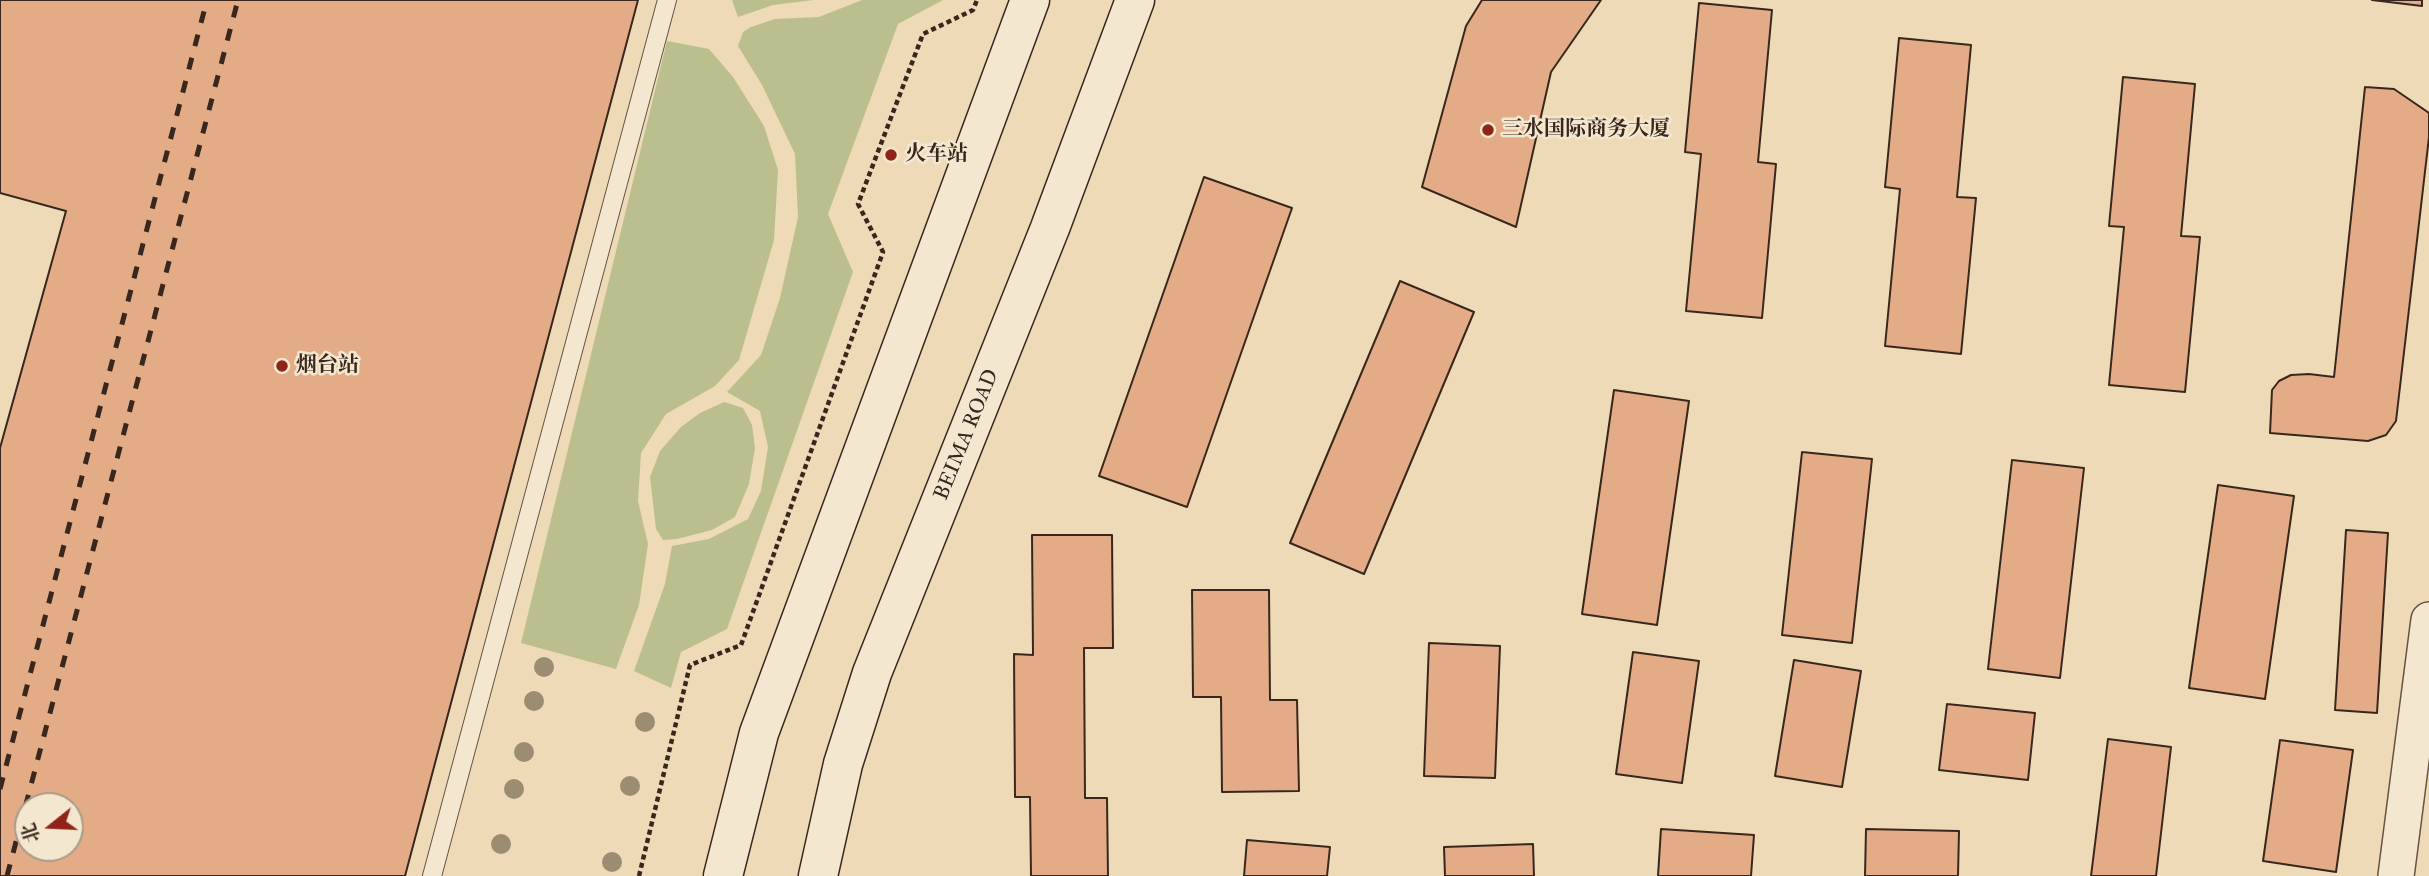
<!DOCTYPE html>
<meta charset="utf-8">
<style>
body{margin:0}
#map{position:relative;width:2429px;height:876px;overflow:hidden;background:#eedab7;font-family:"IM FELL Great Primer","Noto Serif SC",serif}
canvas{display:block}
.north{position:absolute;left:14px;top:792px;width:70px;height:70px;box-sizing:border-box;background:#f4e7d0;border:2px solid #a99a89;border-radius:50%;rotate:252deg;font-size:19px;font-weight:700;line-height:28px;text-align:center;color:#39271e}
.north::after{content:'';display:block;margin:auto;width:24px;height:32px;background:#8f2418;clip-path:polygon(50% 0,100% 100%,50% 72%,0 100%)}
</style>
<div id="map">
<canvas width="2429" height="876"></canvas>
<div class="north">北</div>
</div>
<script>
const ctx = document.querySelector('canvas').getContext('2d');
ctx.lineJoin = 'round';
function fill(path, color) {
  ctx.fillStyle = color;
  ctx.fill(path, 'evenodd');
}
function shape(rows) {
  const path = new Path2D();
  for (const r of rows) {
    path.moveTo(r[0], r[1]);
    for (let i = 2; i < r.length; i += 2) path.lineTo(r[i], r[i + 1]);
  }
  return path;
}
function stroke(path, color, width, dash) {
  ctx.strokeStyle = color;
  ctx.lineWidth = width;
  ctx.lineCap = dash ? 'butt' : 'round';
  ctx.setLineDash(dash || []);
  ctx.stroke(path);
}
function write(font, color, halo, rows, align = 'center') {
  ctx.font = font + ' "IM FELL Great Primer","Noto Serif SC",serif';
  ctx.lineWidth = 5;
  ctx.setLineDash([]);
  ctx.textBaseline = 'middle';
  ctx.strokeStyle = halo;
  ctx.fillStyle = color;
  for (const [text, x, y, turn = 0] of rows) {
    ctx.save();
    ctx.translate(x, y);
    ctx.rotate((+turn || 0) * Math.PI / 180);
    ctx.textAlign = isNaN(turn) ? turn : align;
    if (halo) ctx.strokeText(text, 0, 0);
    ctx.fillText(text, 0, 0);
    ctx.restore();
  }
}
const green = shape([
 [732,0,814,0,773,5,738,17],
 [862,0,943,0,898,24,828,214,853,272,727,629,681,652,671,688,634,671,665,584,672,546,709,539,748,519,761,491,768,447,760,411,727,392,761,355,780,298,798,217,795,154,762,85,738,46,743,32,751,27,775,19,819,17],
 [667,41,709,49,733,77,764,126,778,170,774,240,739,360,715,386,666,414,641,453,638,501,648,544,639,605,616,669,521,643],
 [724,402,743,408,752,425,755,448,749,484,735,517,712,530,677,539,663,540,656,529,650,477,660,451,681,427,700,413]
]);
const building = shape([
 [0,0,638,0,405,876,0,876,0,448,66,211,0,193,0,0],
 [28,806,70,806,70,848,28,848,28,806],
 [1482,0,1601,0,1551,72,1516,227,1422,187,1466,26,1482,0],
 [2372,0,2422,0,2422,6,2372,0],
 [1699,3,1772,10,1758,162,1776,164,1762,318,1686,311,1701,154,1685,152,1699,3],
 [1899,38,1971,45,1957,197,1976,198,1961,354,1885,346,1900,189,1885,187,1899,38],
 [2123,77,2195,84,2181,236,2200,237,2185,392,2109,385,2124,227,2109,226,2123,77],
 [2365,87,2394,89,2429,113,2429,137,2396,421,2386,435,2368,441,2270,433,2272,390,2279,381,2291,375,2309,374,2334,377,2365,87],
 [1204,177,1292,208,1187,507,1099,476,1204,177],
 [1400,281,1474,312,1364,574,1290,543,1400,281],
 [1614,390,1689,401,1657,625,1582,614,1614,390],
 [1802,452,1872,459,1852,643,1782,635,1802,452],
 [2012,460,2084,468,2060,678,1988,669,2012,460],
 [2218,485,2294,496,2265,699,2189,688,2218,485],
 [2346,530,2388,533,2377,713,2335,710,2346,530],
 [1032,535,1112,535,1113,648,1084,648,1085,798,1107,798,1108,876,1031,876,1030,797,1015,797,1014,654,1033,655,1032,535],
 [1192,590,1269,590,1270,700,1297,700,1299,791,1222,792,1221,697,1193,697,1192,590],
 [1429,643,1500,646,1495,778,1424,776,1429,643],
 [1633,652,1699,661,1682,783,1616,774,1633,652],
 [1794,660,1861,671,1842,787,1775,776,1794,660],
 [1947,704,2035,713,2028,780,1939,770,1947,704],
 [2108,739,2171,747,2156,876,2091,876,2108,739],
 [2280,740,2353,750,2336,872,2263,861,2280,740],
 [1661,829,1754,835,1751,876,1658,876,1661,829],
 [1866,829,1959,831,1958,876,1865,876,1866,829],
 [1247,840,1330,847,1327,876,1244,876,1247,840],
 [1533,844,1534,876,1445,876,1444,847,1533,844]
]);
const path = shape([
 [639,876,690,665,741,645,883,252,858,204,923,34,973,10,977,0]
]);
const lane = shape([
 [432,876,667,0]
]);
const street = shape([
 [2396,876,2429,620]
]);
const secondary = shape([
 [723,876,759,733,1030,0],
 [818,876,843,764,872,673,1050,228,1135,0]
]);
const rail = shape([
 [0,789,207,0],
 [7,876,238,0]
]);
const trees = [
 [544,667],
 [534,701],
 [645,722],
 [524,752],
 [630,786],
 [514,789],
 [501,844],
 [612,862]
];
const markers = [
 [1488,130,7,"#8f2418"],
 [891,155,7,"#8f2418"],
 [282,366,7,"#8f2418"]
];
const poiNames = [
 ["三水国际商务大厦",1502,130],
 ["火车站",905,155],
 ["烟台站",296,366]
];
const streetNames = [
 ["BEIMA ROAD",967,435,-68]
];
fill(green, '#babf8d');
fill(building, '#e3ac87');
stroke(building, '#39271e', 2);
stroke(lane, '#665444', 20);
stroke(street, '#665444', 38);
stroke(secondary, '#39271e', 41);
stroke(path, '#39271e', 4.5, [5, 3.5]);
stroke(lane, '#f4e7d0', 18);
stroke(street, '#f4e7d0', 35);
stroke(secondary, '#f4e7d0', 38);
stroke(rail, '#39271e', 5, [12, 12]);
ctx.fillStyle = '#9c8c72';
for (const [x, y] of trees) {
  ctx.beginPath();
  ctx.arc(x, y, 10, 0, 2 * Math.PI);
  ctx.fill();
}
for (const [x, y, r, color] of markers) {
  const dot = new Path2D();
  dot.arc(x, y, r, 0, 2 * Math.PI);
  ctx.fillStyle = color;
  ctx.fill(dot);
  stroke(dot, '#f4e7d0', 2.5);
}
write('bold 21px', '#39271e', '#f4e7d0', poiNames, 'left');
write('21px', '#39271e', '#f4e7d0', streetNames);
</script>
